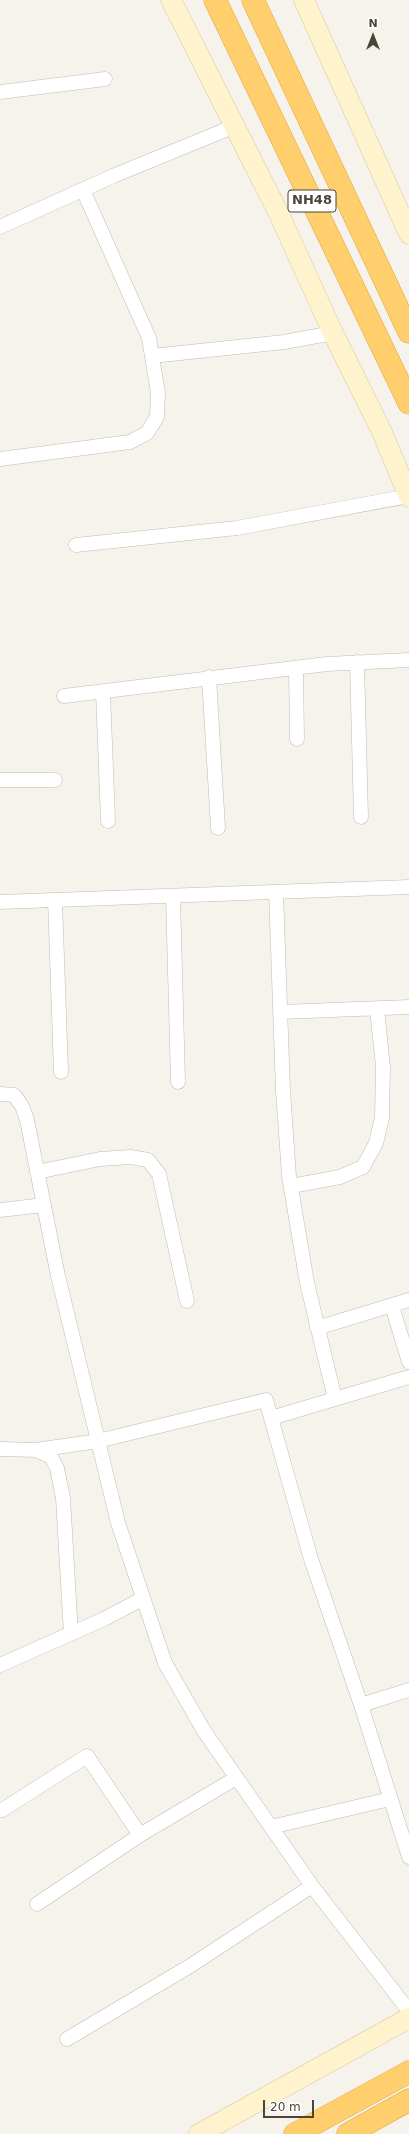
<!DOCTYPE html>
<style>
body{margin:0}
#map{position:relative;width:409px;height:2134px;overflow:hidden;background:#f6f3ec;font-family:"DejaVu Sans",sans-serif}
canvas{display:block}
.north{position:absolute;left:353px;top:16px;width:40px;height:40px;-webkit-text-stroke:3px #fff;paint-order:stroke;rotate:0deg;font-size:11px;font-weight:700;line-height:16px;text-align:center;color:#4b4439}
.north::after{content:'';display:block;margin:auto;width:14px;height:18px;background:#4b4439;clip-path:polygon(50% 0,100% 100%,50% 72%,0 100%)}
.scale{position:absolute;left:263px;top:2100px;width:51px;height:18px;box-sizing:border-box;border:2px solid #4b4439;border-top:0;padding-left:5px;font-size:12px;line-height:14px;white-space:nowrap;color:#4b4439;-webkit-text-stroke:3px #fff;paint-order:stroke}
</style>
<div id="map">
<canvas width="409" height="2134"></canvas>
<div class="north">N</div>
<div class="scale">20 m</div>
</div>
<script>
const ctx = document.querySelector('canvas').getContext('2d');
ctx.lineJoin = 'round';
function shape(rows) {
  const path = new Path2D();
  for (const r of rows) {
    path.moveTo(r[0], r[1]);
    for (let i = 2; i < r.length; i += 2) path.lineTo(r[i], r[i + 1]);
  }
  return path;
}
function stroke(path, color, width, dash) {
  ctx.strokeStyle = color;
  ctx.lineWidth = width;
  ctx.lineCap = dash ? 'butt' : 'round';
  ctx.setLineDash(dash || []);
  ctx.stroke(path);
}
function write(font, color, halo, rows, align = 'center') {
  ctx.font = font + ' "DejaVu Sans",sans-serif';
  ctx.lineWidth = 3.5;
  ctx.setLineDash([]);
  ctx.textBaseline = 'middle';
  ctx.strokeStyle = halo;
  ctx.fillStyle = color;
  for (const [text, x, y, turn = 0] of rows) {
    ctx.save();
    ctx.translate(x, y);
    ctx.rotate((+turn || 0) * Math.PI / 180);
    ctx.textAlign = isNaN(turn) ? turn : align;
    if (halo) ctx.strokeText(text, 0, 0);
    ctx.fillText(text, 0, 0);
    ctx.restore();
  }
}
const street = shape([
 [0,92,105,79],
 [0,227,113,176,235,126],
 [152,356,284,342,333,333],
 [0,459,130,442,147,433,157,417,158,393,149,338,83,190],
 [76,545,237,528,409,496],
 [357,662,361,817],
 [296,668,297,739],
 [209,677,218,828],
 [103,692,108,821],
 [64,696,327,664,409,660],
 [0,780,55,780],
 [276,892,283,1091,289,1176,307,1283,335,1399],
 [173,896,178,1082],
 [55,900,61,1072],
 [0,902,409,887],
 [281,1012,409,1007],
 [0,1094,14,1095,22,1106,27,1120,58,1276,118,1523,165,1663,204,1731,271,1827,312,1886,409,2011],
 [37,1172,100,1159,131,1157,148,1160,159,1174,187,1301],
 [291,1186,340,1177,363,1167,376,1143,382,1118,383,1067,377,1009],
 [0,1210,44,1205],
 [392,1306,409,1362],
 [317,1328,409,1300],
 [271,1418,311,1559,361,1705,409,1857],
 [0,1449,36,1450,51,1457,57,1468,63,1498,71,1634],
 [36,1450,98,1441,266,1400,271,1418,409,1377],
 [0,1665,104,1619,142,1599],
 [361,1705,409,1690],
 [2,1810,87,1756,140,1835,236,1778],
 [271,1827,390,1799],
 [37,1904,140,1835],
 [67,2039,190,1966,312,1886]
]);
const secondary = shape([
 [171,0,279,214,333,333,382,432,409,497],
 [304,0,409,234],
 [199,2134,409,2018]
]);
const highway = shape([
 [215,0,409,403],
 [253,0,409,332],
 [295,2134,409,2072],
 [348,2134,409,2100]
]);
const shields = [
 [312,201,48]
];
const shieldNames = [
 ["NH48",312,201]
];
stroke(street, '#c2bbae', 15);
stroke(secondary, '#d6c79b', 21);
stroke(highway, '#e0a43c', 23);
stroke(street, '#fff', 14);
stroke(secondary, '#fff3cd', 20);
stroke(highway, '#ffcf6e', 22);
for (const [x, y, w] of shields) {
  const box = new Path2D();
  box.roundRect(x - w / 2, y - 11, w, 22, 3);
  ctx.fillStyle = '#fff';
  ctx.fill(box);
  stroke(box, '#4b4439', 1);
}
write('bold 13px', '#4b4439', null, shieldNames);
</script>
